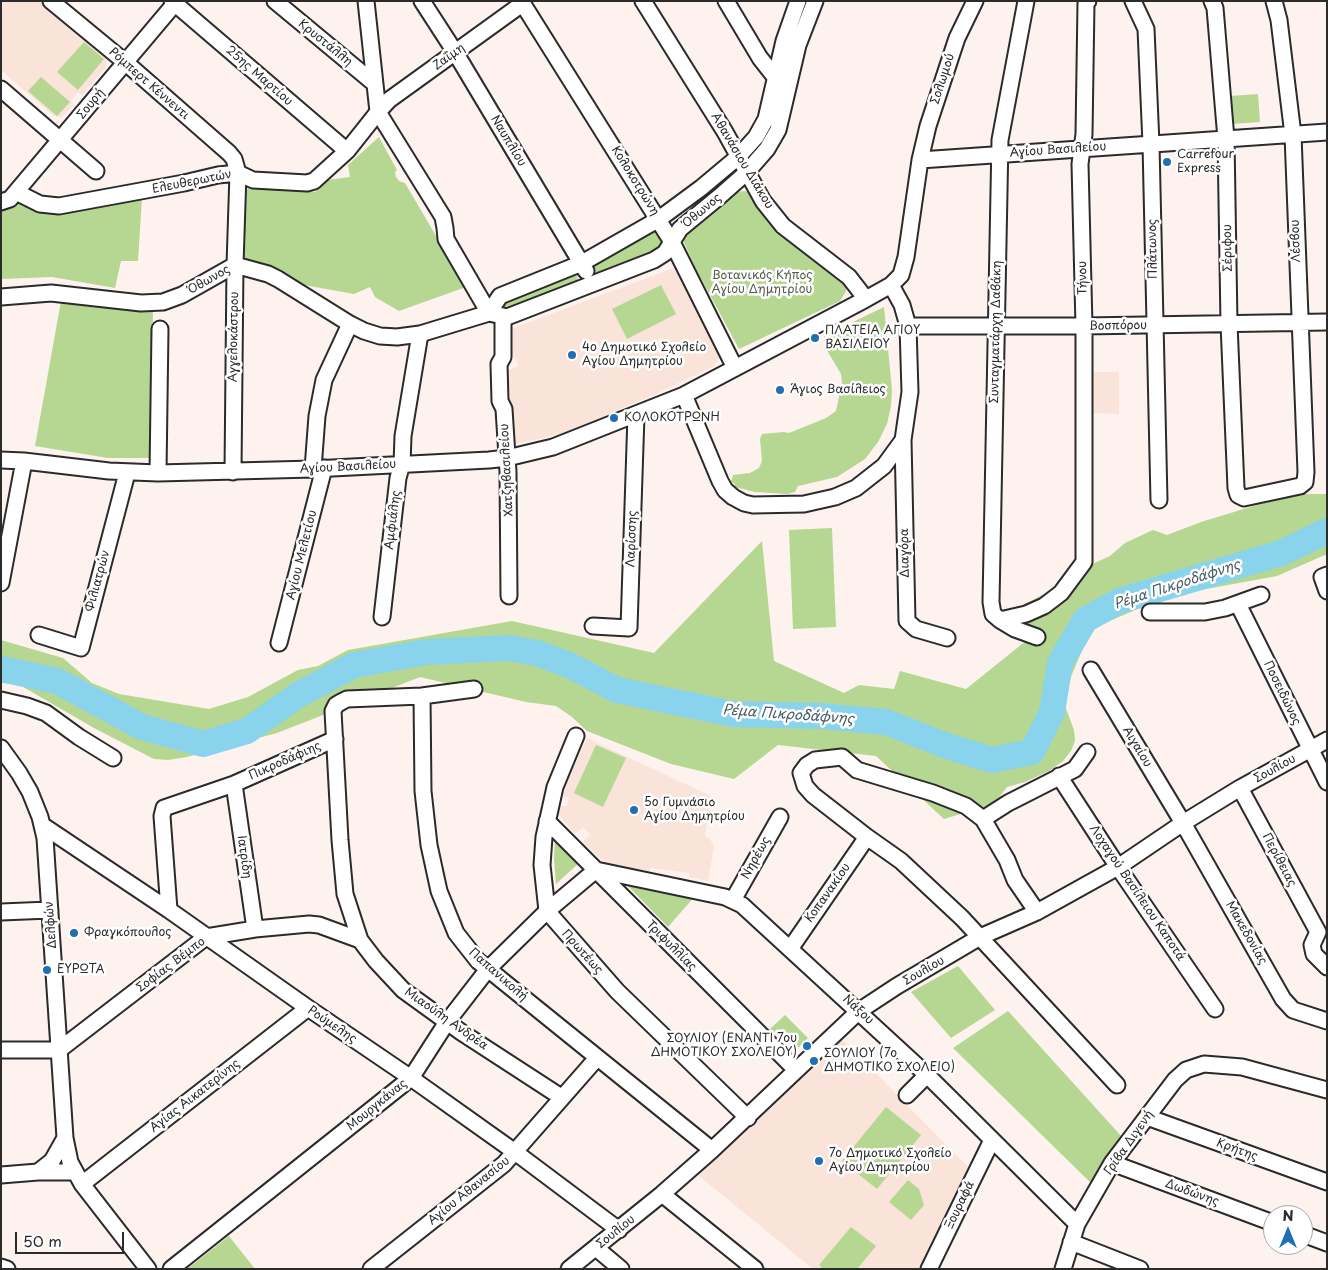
<!DOCTYPE html>
<meta charset="utf-8">
<style>
body{margin:0}
#map{position:relative;width:1328px;height:1270px;overflow:hidden;background:#fdf2ed;font-family:"Playpen Sans",sans-serif}
canvas{display:block}
.frame{position:absolute;inset:0;border:2px solid #2b2b2b;pointer-events:none}
.north{position:absolute;left:1263px;top:1205px;width:50px;height:50px;box-sizing:border-box;background:#fff;border:1px solid #aaa;border-radius:50%;rotate:0deg;font-size:14px;font-weight:700;line-height:20px;text-align:center;color:#2b2b2b}
.north::after{content:'';display:block;margin:auto;width:18px;height:22px;background:#1f6fb2;clip-path:polygon(50% 0,100% 100%,50% 72%,0 100%)}
.scale{position:absolute;left:15px;top:1232px;width:109px;height:22px;box-sizing:border-box;border:2px solid #2b2b2b;border-top:0;padding-left:6px;font-size:15px;line-height:18px;white-space:nowrap;color:#2b2b2b;-webkit-text-stroke:4px #fff;paint-order:stroke}
</style>
<div id="map">
<canvas width="1328" height="1270"></canvas>
<div class="frame"></div>
<div class="north">N</div>
<div class="scale">50 m</div>
</div>
<script>
const ctx = document.querySelector('canvas').getContext('2d');
ctx.lineJoin = 'round';
function fill(path, color) {
  ctx.fillStyle = color;
  ctx.fill(path, 'evenodd');
}
function shape(rows) {
  const path = new Path2D();
  for (const r of rows) {
    path.moveTo(r[0], r[1]);
    for (let i = 2; i < r.length; i += 2) path.lineTo(r[i], r[i + 1]);
  }
  return path;
}
function stroke(path, color, width, dash) {
  ctx.strokeStyle = color;
  ctx.lineWidth = width;
  ctx.lineCap = dash ? 'butt' : 'round';
  ctx.setLineDash(dash || []);
  ctx.stroke(path);
}
function write(font, color, halo, rows, align = 'center') {
  ctx.font = font + ' "Playpen Sans",sans-serif';
  ctx.lineWidth = 5;
  ctx.setLineDash([]);
  ctx.textBaseline = 'middle';
  ctx.strokeStyle = halo;
  ctx.fillStyle = color;
  for (const [text, x, y, turn = 0] of rows) {
    ctx.save();
    ctx.translate(x, y);
    ctx.rotate((+turn || 0) * Math.PI / 180);
    ctx.textAlign = isNaN(turn) ? turn : align;
    if (halo) ctx.strokeText(text, 0, 0);
    ctx.fillText(text, 0, 0);
    ctx.restore();
  }
}
const built = shape([
 [1,1,38,1,42,3,106,59,106,67,82,95,78,92,71,101,74,104,62,117,54,116,1,70],
 [674,268,719,358,714,366,652,396,560,434,511,445,507,371,519,366,507,344,508,330],
 [1093,372,1119,372,1119,414,1093,413],
 [587,738,711,796,705,836,710,839,714,847,708,881,689,877,689,873,651,868,649,871,606,864,583,842,590,834,583,827,575,834,558,814,560,806,567,806,569,797,563,797,569,777],
 [842,1039,969,1168,918,1269,813,1269,698,1175]
]);
const green = shape([
 [84,42,104,59,78,90,57,72],
 [41,77,70,102,57,116,28,91],
 [1258,94,1260,122,1232,124,1230,96],
 [379,137,397,170,395,172,396,177,399,181,405,183,466,287,399,311,375,297,370,287,354,294,293,283,246,262,243,258,244,194,247,189,257,187,315,192,327,180,350,177,348,165],
 [744,191,750,192,764,217,805,254,846,284,846,291,840,301,739,349,696,269,682,238,702,219,737,192],
 [142,197,138,261,121,261,115,288,52,277,1,279,1,209,22,201],
 [653,231,657,231,662,242,657,250,599,272,596,272,593,268,595,264],
 [576,274,578,280,506,309,503,306,504,302],
 [661,285,676,314,627,339,612,309],
 [61,301,153,309,151,458,108,458,35,446],
 [884,307,892,390,891,406,887,424,878,442,865,459,837,477,798,486,795,492,787,494,755,492,735,487,735,484,731,482,733,475,750,473,759,468,762,461,760,439,762,434,784,432,789,433,826,418,836,411,842,382,841,374,828,352,824,336],
 [1303,494,1327,494,1327,554,1277,576,1168,596,1091,629,1062,698,1074,730,1075,741,1071,751,1063,761,1049,771,1025,782,1007,787,994,804,944,819,876,756,778,745,734,779,671,764,587,731,572,717,556,706,526,702,420,677,277,733,187,757,168,760,154,759,94,728,18,684,1,683,1,640,63,658,92,683,119,694,209,709,248,697,298,670,318,666,348,650,512,621,654,653,762,541,774,661,844,693,859,685,894,689,900,671,966,689,1037,632,1021,624,1018,613,1025,604,1061,585,1090,565,1110,556,1125,543,1153,530,1167,535,1201,522,1257,505],
 [832,528,836,627,793,629,789,530],
 [596,745,626,758,603,807,574,793],
 [555,837,580,862,556,884,554,859],
 [629,884,695,896,668,927,628,886],
 [958,966,995,1010,951,1038,911,992],
 [1008,1011,1122,1137,1094,1186,953,1048],
 [785,1015,808,1038,794,1052,770,1029],
 [886,1107,921,1135,877,1189,842,1161],
 [908,1180,919,1189,924,1205,911,1220,889,1202],
 [851,1227,876,1246,857,1269,823,1269,819,1265],
 [229,1236,255,1269,187,1269]
]);
const river = shape([
 [1,669,57,681,142,727,203,744,247,731,298,695,354,665,427,652,509,648,537,653,569,665,617,690,733,714,820,716,886,722,947,746,992,760,1032,752,1052,712,1060,663,1085,620,1119,601,1281,553,1327,531]
]);
const minor = shape([
 [51,1,125,62,229,153,234,159,238,173,235,265,233,472],
 [172,1,347,151],
 [275,1,375,84],
 [366,1,378,112,443,217,445,228,446,239,489,313],
 [422,1,455,52,586,271],
 [521,1,672,242,735,368],
 [643,1,725,132,763,201,783,226,849,277,866,299],
 [726,1,760,58,775,77],
 [1026,1,1000,140,991,602,993,614,1000,620,1015,629,1037,637],
 [1133,1,1146,29,1151,144,1159,500],
 [1212,1,1215,8,1226,139,1229,324,1236,488,1238,495,1244,498,1300,486,1305,482,1306,472,1293,135,1279,20,1274,1],
 [1,89,96,171],
 [920,160,1327,132],
 [16,192,40,204,59,206,184,183,218,175,238,173,253,180,307,183,314,181,347,151,378,112,389,100,522,4],
 [1,202,10,199,177,1],
 [1,297,51,293,141,303,163,302,182,295,235,265,268,274,278,279,350,324,364,331,380,336,397,337,420,334,489,313,507,317,654,260,665,253,680,229,720,196,746,173,767,149,778,130,798,45,815,1],
 [489,313,500,296,582,263,659,219,701,188,738,157,756,137,766,119,784,41,798,1],
 [503,316,503,357,499,364,500,401,504,409,508,472,509,596],
 [908,326,1084,326,1327,322],
 [684,395,720,481,725,490,733,497,744,503,753,505,804,504,835,497,856,488,884,466,903,440,910,392,908,326,902,305,891,285],
 [903,440,907,621,916,629,947,638],
 [1,460,24,461,109,471,158,473,313,469,489,460,507,458,553,447,684,395,866,299,891,285,901,275,906,257,920,160,928,126,957,38,975,1],
 [313,469,317,416,324,380,350,324],
 [158,473,160,329],
 [1327,575,1322,577,1327,591],
 [1,583,24,461],
 [1238,604,1327,782],
 [1150,612,1205,612,1225,608,1261,595],
 [382,617,398,478,402,464,403,436,420,334],
 [1000,620,1026,614,1044,606,1061,593,1084,562,1084,326,1080,164,1084,134,1086,3,1088,1],
 [593,626,629,628,636,415],
 [39,635,81,648,127,473],
 [279,643,324,468],
 [1091,670,1183,823,1283,999,1293,1010,1327,1021],
 [422,696,474,689],
 [1,700,27,706,46,713,79,737,113,758],
 [576,736,555,787,544,837,542,865,547,911,617,991,748,1118],
 [1,748,19,773,30,792,40,817,45,838,65,1138,70,1162,82,1184,148,1269],
 [1087,752,1075,769,1008,803,983,819,966,806,933,793,857,770,842,757,815,760,807,765,801,773,805,786,813,795,867,837,901,861,962,918,1117,1085],
 [1059,776,1118,867,1215,1009],
 [234,784,255,929],
 [1240,788,1318,932,1312,945,1314,954,1327,967],
 [983,819,1007,860,1015,880,1037,912],
 [547,821,796,1070],
 [42,825,169,910,308,1008,411,1078,515,1152,619,1230],
 [733,900,780,817],
 [169,910,162,816,164,808,234,784,335,739],
 [1,912,50,910],
 [790,949,867,837],
 [1,1050,59,1050,206,937,255,929,309,924,319,925,360,940],
 [907,1095,927,1075],
 [561,1097,461,1032,403,990,376,961,360,940,345,894,340,840,333,711,336,705,341,702,347,699,422,696,423,791,429,845,439,891,456,933,478,961,712,1150],
 [1147,1117,1327,1182],
 [1112,1163,1273,1223],
 [38,1172,52,1161,65,1138],
 [1,1175,38,1172,74,1172],
 [82,1184,308,1008],
 [662,1194,755,1269],
 [1303,1234,1327,1243],
 [1071,1242,1140,1269],
 [596,1248,621,1269],
 [1,1267,7,1269],
 [171,1269,411,1078,447,1022,488,969,547,911,596,870,725,897,742,905,927,1075,1077,1224],
 [371,1269,504,1164,597,1058],
 [569,1269,662,1194,712,1150,859,1011,897,986,980,937,1037,912,1118,867,1183,823,1240,788,1327,740],
 [929,1269,992,1140],
 [1063,1269,1077,1224,1112,1163,1175,1080,1186,1070,1204,1064,1242,1067,1327,1090]
]);
const markers = [
 [1167,162,5,"#1f6fb2"],
 [815,338,5,"#1f6fb2"],
 [572,355,5,"#1f6fb2"],
 [780,390,5,"#1f6fb2"],
 [614,418,5,"#1f6fb2"],
 [634,810,5,"#1f6fb2"],
 [74,933,5,"#1f6fb2"],
 [47,970,5,"#1f6fb2"],
 [807,1046,5,"#1f6fb2"],
 [814,1061,5,"#1f6fb2"],
 [819,1161,5,"#1f6fb2"]
];
const streetNames = [
 ["Κρυστάλλη",325,43,39],
 ["Ζαΐμη",449,57,-36],
 ["25ης Μαρτίου",259,76,41],
 ["Σολωμού",943,79,-72],
 ["Ρόμπερτ Κέννεντι",149,84,41],
 ["Σουρή",91,104,-51],
 ["Ναυπλίου",508,141,59],
 ["Αγίου Βασιλείου",1058,150,-4],
 ["Αθανάσιου Διάκου",742,161,59],
 ["Κολοκοτρώνη",635,181,58],
 ["Ελευθερωτών",192,182,-11],
 ["Όθωνος",702,211,-40],
 ["Λέσβου",1296,241,-92],
 ["Σέριφου",1228,248,-91],
 ["Πλάτωνος",1153,249,-91],
 ["Τήνου",1083,278,-91],
 ["Όθωνος",209,280,-30],
 ["Βοσπόρου",1118,326,-1],
 ["Συνταγματάρχη Δαβάκη",996,332,-89],
 ["Αγγελοκάστρου",234,337,-89],
 ["Αγίου Βασιλείου",348,467,-3],
 ["Χατζηβασιλείου",507,470,-93],
 ["Αμφιάλης",393,520,-83],
 ["Λαρίσσης",632,539,-88],
 ["Διαγόρα",905,553,-91],
 ["Αγίου Μελετίου",302,555,-76],
 ["Φιλιατρών",98,581,-75],
 ["Ποσειδώνος",1282,693,64],
 ["Αιγαίου",1137,747,59],
 ["Πικροδάφιης",285,761,-24],
 ["Σουλίου",1275,769,-29],
 ["Ιατρίδη",244,857,82],
 ["Νηρέως",756,858,-61],
 ["Περίθειας",1279,860,62],
 ["Κοπανακίου",828,893,-55],
 ["Λοχαγού Βασίλειου Καποτά",1137,893,56],
 ["Δελφών",51,925,-94],
 ["Μακεδονίας",1246,933,60],
 ["Τριφυλλίας",671,946,45],
 ["Πρωτέως",582,952,48],
 ["Σοφίας Βέμπο",171,965,-37],
 ["Σουλίου",924,971,-30],
 ["Παπανικολή",498,975,41],
 ["Νάξου",858,1010,42],
 ["Μιαούλη Ανδρέα",446,1019,35],
 ["Ρούμελης",332,1025,34],
 ["Αγίας Αικατερίνης",195,1096,-38],
 ["Μουργκάνας",377,1105,-39],
 ["Γρίβα Διγενή",1129,1143,-55],
 ["Κρήτης",1237,1150,20],
 ["Αγίου Αθανασίου",469,1191,-39],
 ["Δωδώνης",1192,1193,20],
 ["Ξουραφά",960,1205,-64],
 ["Σουλίου",616,1232,-39]
];
const poiNames = [
 ["Carrefour",1177,155],
 ["Express",1177,169],
 ["ΠΛΑΤΕΙΑ ΑΓΙΟΥ",825,331],
 ["ΒΑΣΙΛΕΙΟΥ",825,345],
 ["4ο Δημοτικό Σχολείο",582,348],
 ["Αγίου Δημητρίου",582,362],
 ["Άγιος Βασίλειος",790,390],
 ["ΚΟΛΟΚΟΤΡΏΝΗ",624,418],
 ["5ο Γυμνάσιο",644,803],
 ["Αγίου Δημητρίου",644,817],
 ["Φραγκόπουλος",84,933],
 ["ΕΥΡΏΤΑ",57,970],
 ["ΣΟΥΛΙΟΥ (ΕΝΑΝΤΙ 7ου",797,1039,"right"],
 ["ΔΗΜΟΤΙΚΟΥ ΣΧΟΛΕΙΟΥ)",797,1053,"right"],
 ["ΣΟΥΛΙΟΥ (7ο",824,1054],
 ["ΔΗΜΟΤΙΚΟ ΣΧΟΛΕΙΟ)",824,1068],
 ["7ο Δημοτικό Σχολείο",829,1154],
 ["Αγίου Δημητρίου",829,1168]
];
const parkNames = [
 ["Βοτανικός Κήπος",762,276],
 ["Αγίου Δημητρίου",762,290]
];
const waterNames = [
 ["Ρέμα Πικροδάφνης",1177,585,-18],
 ["Ρέμα Πικροδάφνης",788,715,4]
];
fill(built, '#fae3d8');
fill(green, '#b5d791');
stroke(river, '#8ad3ec', 26);
stroke(minor, '#2b2b2b', 19);
stroke(minor, '#fff', 15);
for (const [x, y, r, color] of markers) {
  const dot = new Path2D();
  dot.arc(x, y, r, 0, 2 * Math.PI);
  ctx.fillStyle = color;
  ctx.fill(dot);
  stroke(dot, '#fff', 2);
}
write('12px', '#2b2b2b', '#fff', streetNames);
write('12px', '#2b2b2b', '#fff', poiNames, 'left');
write('12px', '#545f4a', '#fff', parkNames);
write('italic 14px', '#485d65', '#fff', waterNames);
</script>
